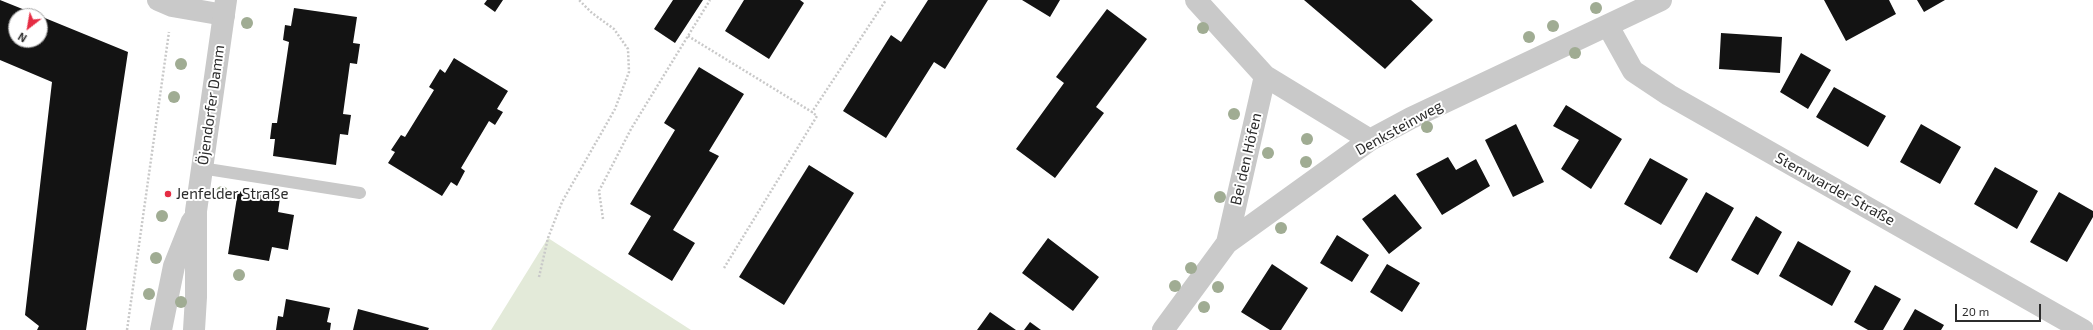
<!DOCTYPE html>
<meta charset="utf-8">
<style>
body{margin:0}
#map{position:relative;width:2093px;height:330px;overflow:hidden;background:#fff;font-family:"Exo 2",sans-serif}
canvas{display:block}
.north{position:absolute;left:8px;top:8px;width:40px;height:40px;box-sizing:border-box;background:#fff;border:1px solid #ababab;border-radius:50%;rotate:211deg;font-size:11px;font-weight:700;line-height:16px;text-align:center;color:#2c2c2c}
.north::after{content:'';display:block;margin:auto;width:14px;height:18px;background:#e52c43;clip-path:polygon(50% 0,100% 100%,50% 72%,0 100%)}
.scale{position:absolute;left:1955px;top:304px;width:86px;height:18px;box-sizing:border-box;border:2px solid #2c2c2c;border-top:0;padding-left:5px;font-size:12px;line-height:14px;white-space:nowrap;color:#2c2c2c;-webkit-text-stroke:3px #fff;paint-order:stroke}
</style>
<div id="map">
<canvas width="2093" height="330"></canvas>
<div class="north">N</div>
<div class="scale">20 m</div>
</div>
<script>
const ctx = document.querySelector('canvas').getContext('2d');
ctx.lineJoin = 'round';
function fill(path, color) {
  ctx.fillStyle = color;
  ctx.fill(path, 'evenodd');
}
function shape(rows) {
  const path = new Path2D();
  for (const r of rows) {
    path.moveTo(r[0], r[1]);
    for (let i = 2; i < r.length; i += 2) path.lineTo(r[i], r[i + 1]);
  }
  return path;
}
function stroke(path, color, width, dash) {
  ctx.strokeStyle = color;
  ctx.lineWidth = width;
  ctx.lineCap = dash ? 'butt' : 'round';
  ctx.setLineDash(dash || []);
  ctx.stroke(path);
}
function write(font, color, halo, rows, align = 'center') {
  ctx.font = font + ' "Exo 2",sans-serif';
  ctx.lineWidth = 4;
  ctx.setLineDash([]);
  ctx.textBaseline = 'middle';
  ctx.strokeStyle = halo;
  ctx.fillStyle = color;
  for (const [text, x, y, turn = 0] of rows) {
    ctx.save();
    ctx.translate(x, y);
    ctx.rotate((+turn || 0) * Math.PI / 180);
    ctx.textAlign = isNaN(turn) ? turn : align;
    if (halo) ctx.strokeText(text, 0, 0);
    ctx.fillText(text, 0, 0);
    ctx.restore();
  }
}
const green = shape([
 [548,238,691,330,491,330]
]);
const building = shape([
 [0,0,40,16,16,16,16,40,40,40,40,16,128,52,86,330,37,330,39,326,25,315,52,82,0,60],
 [487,0,503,0,495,12,484,4],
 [673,0,703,0,675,43,654,29],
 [744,0,800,0,804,3,769,59,725,31],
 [928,0,988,0,945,69,934,62,886,138,843,111,891,35,901,42],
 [1022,0,1060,0,1050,17],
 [1304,0,1411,0,1433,20,1385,69],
 [1824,0,1889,0,1896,14,1846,41],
 [1917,0,1945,0,1924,12],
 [294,8,357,17,353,43,360,44,357,64,350,63,343,114,351,115,348,135,340,134,336,165,273,156,275,139,270,139,272,123,277,123,289,42,283,40,285,25,291,26],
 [1107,9,1147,39,1096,107,1104,113,1055,178,1016,149,1064,83,1056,77],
 [1721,33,1782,37,1780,73,1719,69],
 [1801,53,1831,70,1808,109,1780,92],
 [454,58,508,91,497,109,503,112,495,125,489,121,461,168,465,171,457,186,451,182,442,196,388,163,395,152,391,150,401,135,405,137,434,90,429,87,440,69,445,73],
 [699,67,744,94,709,151,719,156,673,230,695,243,672,281,628,254,651,216,630,204,675,130,664,123],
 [1834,87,1886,116,1868,147,1816,117],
 [1566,105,1622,139,1591,189,1561,169,1579,140,1553,126],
 [1516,124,1544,182,1513,197,1485,140],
 [1921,124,1961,147,1940,184,1900,162],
 [1448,157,1456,170,1476,159,1490,186,1442,215,1416,174],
 [1650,158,1688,179,1661,225,1624,204],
 [809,165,854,193,784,305,739,277],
 [1995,167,2038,191,2017,229,1974,204],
 [238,191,280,198,278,212,294,215,288,250,272,247,269,261,228,254],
 [1706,192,1734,208,1697,273,1669,258],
 [2059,192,2093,211,2093,217,2067,262,2030,242],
 [1395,194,1422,228,1389,254,1362,219],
 [1756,216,1782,232,1758,275,1731,260],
 [1337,235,1369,255,1352,282,1320,263],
 [1048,238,1099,277,1073,311,1022,273],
 [1798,241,1851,271,1832,306,1779,276],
 [1272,264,1308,288,1281,330,1270,330,1241,312],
 [1387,264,1420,283,1402,312,1370,292],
 [1875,285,1901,299,1883,330,1868,330,1854,322],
 [286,299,330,308,327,322,331,323,330,330,276,330,278,316,283,317],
 [358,309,429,328,428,330,353,330],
 [1915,309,1944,325,1941,330,1903,330],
 [990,312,1016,330,977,330],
 [1030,322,1041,330,1024,330]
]);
const path = shape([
 [688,36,812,112,886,0],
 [603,219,599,191,631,129,710,0],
 [724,268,817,116,812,112],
 [539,277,548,238,562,202,615,109,629,72,628,49,614,29,592,13,579,0],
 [127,330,169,32]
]);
const service = shape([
 [201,168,360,193]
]);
const minor = shape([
 [158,0,172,6,224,15],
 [1196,0,1265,76,1370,140],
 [1608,26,1633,71,1669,95,2083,330],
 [1227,243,1265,76],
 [1163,330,1227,243,1370,140,1411,118,1661,0]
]);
const tertiary = shape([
 [161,330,174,266,192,221],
 [194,330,196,297,196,211,226,0]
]);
const trees = [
 [1596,8],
 [247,23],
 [1553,26],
 [1203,28],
 [1529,37],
 [1575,53],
 [181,64],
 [174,97],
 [1234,114],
 [1427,127],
 [1307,139],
 [1268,153],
 [1306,162],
 [222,192],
 [1220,197],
 [162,216],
 [1281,228],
 [156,258],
 [1191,268],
 [239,275],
 [1175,286],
 [1218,287],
 [149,294],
 [181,302],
 [1204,307]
];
const markers = [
 [168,194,4,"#e52c43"]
];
const streetNames = [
 ["Öjendorfer Damm",211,105,-82],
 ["Denksteinweg",1399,128,-29],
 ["Bei den Höfen",1246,159,-77],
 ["Stemwarder Straße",1835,189,29]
];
const poiNames = [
 ["Jenfelder Straße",176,194]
];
fill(green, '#e3ead9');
fill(building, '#131313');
stroke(path, '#c9c9c9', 2.5, [2, 2]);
stroke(service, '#c9c9c9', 12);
stroke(minor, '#c9c9c9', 22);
stroke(tertiary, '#c9c9c9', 22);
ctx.fillStyle = '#a0ac93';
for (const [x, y] of trees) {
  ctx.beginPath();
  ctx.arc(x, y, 6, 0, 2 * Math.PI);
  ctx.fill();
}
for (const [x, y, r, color] of markers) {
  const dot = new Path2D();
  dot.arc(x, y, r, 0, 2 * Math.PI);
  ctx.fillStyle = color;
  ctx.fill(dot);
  stroke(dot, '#fff', 1.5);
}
write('15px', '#2c2c2c', '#fff', streetNames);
write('15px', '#2c2c2c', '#fff', poiNames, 'left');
</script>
